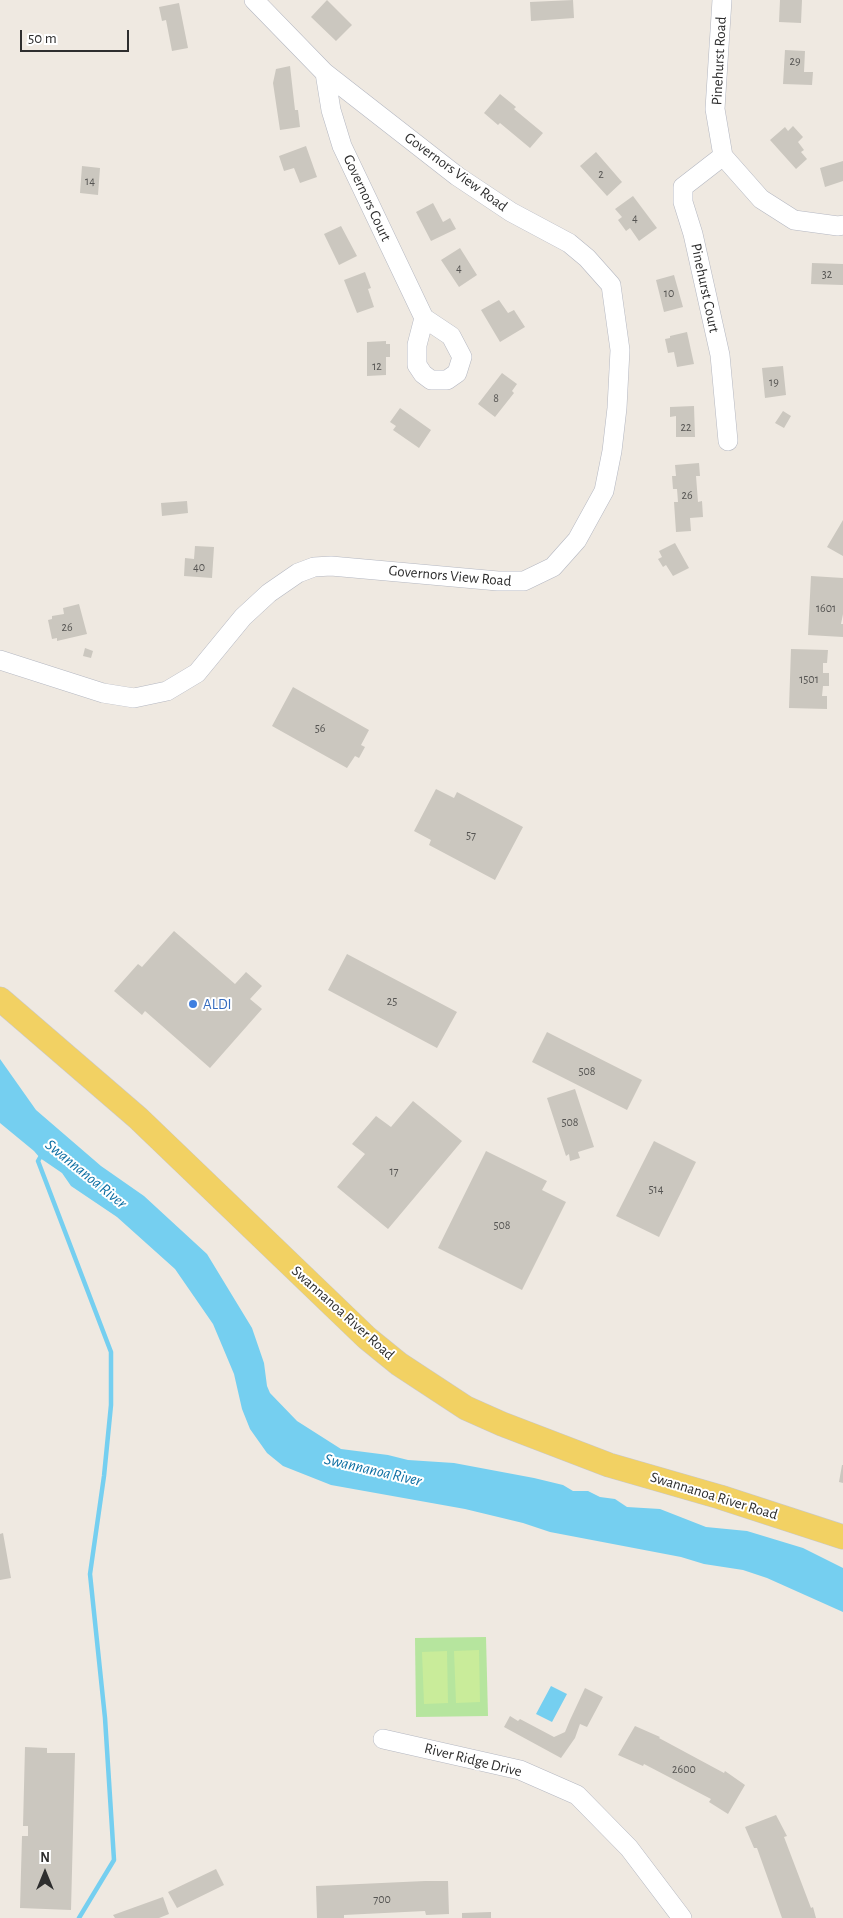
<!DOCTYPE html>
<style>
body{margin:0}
#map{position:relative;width:843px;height:1918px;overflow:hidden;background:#efe9e1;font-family:"Alegreya Sans",sans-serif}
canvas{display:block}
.north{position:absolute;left:20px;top:1848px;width:50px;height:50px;-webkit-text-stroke:4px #fff;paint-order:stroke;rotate:0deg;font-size:14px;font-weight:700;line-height:20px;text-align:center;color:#2e2e2e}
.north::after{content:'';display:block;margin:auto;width:18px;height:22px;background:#2e2e2e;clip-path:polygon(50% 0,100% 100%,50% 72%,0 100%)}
.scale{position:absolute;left:20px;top:30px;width:109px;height:22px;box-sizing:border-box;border:2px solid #2e2e2e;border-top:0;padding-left:6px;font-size:15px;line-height:18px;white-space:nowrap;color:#2e2e2e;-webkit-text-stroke:4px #fff;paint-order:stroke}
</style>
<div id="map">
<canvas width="843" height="1918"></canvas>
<div class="north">N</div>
<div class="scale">50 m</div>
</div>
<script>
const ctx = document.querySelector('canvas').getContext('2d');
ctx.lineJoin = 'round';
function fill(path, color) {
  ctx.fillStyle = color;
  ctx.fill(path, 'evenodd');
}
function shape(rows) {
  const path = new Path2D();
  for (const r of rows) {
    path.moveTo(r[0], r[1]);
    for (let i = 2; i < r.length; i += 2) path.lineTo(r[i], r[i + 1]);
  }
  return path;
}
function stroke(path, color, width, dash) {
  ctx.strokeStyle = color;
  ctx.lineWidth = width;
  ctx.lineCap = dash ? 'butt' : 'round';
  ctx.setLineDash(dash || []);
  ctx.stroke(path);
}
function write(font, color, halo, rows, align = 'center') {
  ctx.font = font + ' "Alegreya Sans",sans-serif';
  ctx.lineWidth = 4;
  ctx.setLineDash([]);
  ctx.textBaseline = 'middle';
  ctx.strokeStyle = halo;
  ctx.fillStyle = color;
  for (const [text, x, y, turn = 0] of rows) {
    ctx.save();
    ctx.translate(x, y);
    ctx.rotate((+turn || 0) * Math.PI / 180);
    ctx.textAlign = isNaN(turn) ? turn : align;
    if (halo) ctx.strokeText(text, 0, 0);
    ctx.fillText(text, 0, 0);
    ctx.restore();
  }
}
const green = shape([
 [486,1637,488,1716,416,1717,415,1638]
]);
const pitch = shape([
 [479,1650,480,1702,456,1703,454,1651],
 [447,1651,448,1703,424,1704,422,1652]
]);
const water = shape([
 [0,1059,36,1110,101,1166,144,1196,207,1254,252,1328,264,1363,267,1386,270,1393,297,1421,341,1449,388,1455,408,1460,454,1463,534,1478,563,1485,573,1491,588,1491,600,1497,615,1499,627,1507,660,1509,706,1527,747,1531,803,1548,843,1568,843,1612,767,1578,743,1570,704,1564,681,1557,550,1532,523,1523,465,1509,331,1485,283,1466,267,1453,250,1429,242,1409,234,1374,213,1324,175,1269,117,1217,71,1186,62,1173,40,1158,34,1151,0,1123],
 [551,1686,567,1694,552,1722,536,1714]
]);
const stream = shape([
 [42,1154,38,1161,111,1352,111,1405,104,1476,90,1574,105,1718,114,1860,79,1918]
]);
const building = shape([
 [327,0,352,25,336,41,311,17],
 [573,0,574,18,531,21,530,2],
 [780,0,802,0,801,23,779,22],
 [179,3,188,48,172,51,166,20,162,21,159,7],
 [785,50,805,51,804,72,813,72,812,85,783,84],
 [290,66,295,110,298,110,300,127,280,130,273,83,276,69],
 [500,94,516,107,514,109,543,133,530,148,500,123,498,125,484,113],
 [793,126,803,137,798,142,804,150,801,152,807,159,796,169,770,140,785,127,788,131],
 [306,146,317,177,300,183,294,168,284,171,279,156],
 [596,152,622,182,607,196,580,166],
 [843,161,843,181,825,187,820,168],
 [82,166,100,168,98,195,80,193],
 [633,196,657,228,639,241,630,228,626,231,618,220,622,217,615,209],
 [433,203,443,222,450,218,456,229,431,241,416,212],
 [341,226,357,256,339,265,324,234],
 [460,248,477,275,459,287,441,260],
 [812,263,843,264,843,285,811,284],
 [365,272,371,288,368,289,374,307,357,313,344,280],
 [674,275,683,307,664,312,656,280],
 [499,300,508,313,514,310,525,327,500,342,481,310],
 [687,332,694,364,677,367,674,352,668,353,665,339,670,338,670,336],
 [386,341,386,344,390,344,390,357,386,357,386,375,367,376,367,342],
 [783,366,786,395,765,398,762,368],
 [502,373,517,384,512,391,514,393,495,417,478,404],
 [694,406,695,437,676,437,676,416,670,417,670,407],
 [400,408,431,430,419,448,393,430,396,426,390,422],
 [783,411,791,416,784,428,775,423],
 [699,463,700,476,696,476,698,502,702,501,703,517,690,518,691,531,676,532,674,502,678,502,677,489,673,489,672,476,676,476,675,465],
 [187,501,188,513,162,516,161,503],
 [843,520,843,556,827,547],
 [675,543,689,568,673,576,666,565,663,567,658,559,662,557,659,551],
 [195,546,214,547,212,578,184,576,185,558,194,559],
 [811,576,843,578,843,614,841,624,843,624,843,637,808,635],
 [79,604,87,634,57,641,57,638,52,639,48,620,52,619,52,616,64,614,63,608],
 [85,648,93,651,91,658,83,656],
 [791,649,828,650,827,663,823,663,823,673,829,673,829,686,823,686,822,696,827,696,827,709,789,708],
 [293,687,369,730,361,745,365,747,359,758,355,756,347,768,272,726],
 [436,789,454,798,457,792,523,827,495,880,429,845,431,840,414,831],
 [174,931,235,984,246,972,262,986,250,999,262,1009,210,1068,145,1011,142,1015,114,991,138,964,142,967],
 [347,954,457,1012,437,1048,328,990],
 [547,1032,642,1080,627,1110,532,1062],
 [575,1089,594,1147,578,1152,580,1158,570,1161,569,1154,566,1156,547,1098],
 [413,1101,462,1141,388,1229,337,1187,365,1154,352,1144,376,1116,391,1127],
 [654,1141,696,1162,659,1237,616,1216],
 [486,1151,547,1181,542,1190,566,1202,522,1290,438,1248],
 [842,1465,843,1465,843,1483,839,1482],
 [3,1533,11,1578,0,1580,0,1534],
 [585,1688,603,1697,587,1727,580,1724,575,1738,561,1758,504,1727,510,1716,518,1721,520,1719,554,1737,565,1732,570,1720],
 [635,1726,660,1737,659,1738,724,1773,725,1771,745,1785,728,1814,709,1802,711,1799,644,1764,643,1766,618,1755],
 [25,1747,47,1748,47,1753,75,1753,71,1910,20,1908,22,1836,28,1836,28,1826,23,1826],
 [776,1815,787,1836,784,1837,811,1908,813,1907,816,1918,782,1918,757,1848,754,1848,745,1827],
 [216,1869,224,1885,177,1908,168,1892],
 [425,1881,448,1881,449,1914,426,1915,425,1911,344,1915,344,1918,317,1918,316,1886],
 [163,1897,169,1914,159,1918,115,1918,113,1915],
 [491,1912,491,1918,462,1918,462,1913]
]);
const minor = shape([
 [722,0,715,109,723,156,761,199,794,220,838,226,843,225],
 [325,73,331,110,342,146,424,318,417,345,417,365,423,374,431,380,447,380,457,373,462,357,451,336,424,318],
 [723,156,683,187,683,202,693,234,720,355,728,441],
 [0,660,103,693,134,698,167,691,197,673,243,617,269,593,298,573,314,567,331,566,498,581,524,581,553,567,577,540,604,491,612,451,617,408,620,350,611,285,587,258,569,243,511,212,457,176,325,73,254,0],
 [383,1739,520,1770,577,1795,629,1848,682,1918]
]);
const major = shape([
 [0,999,138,1118,367,1338,399,1364,466,1408,502,1424,609,1465,720,1497,843,1537]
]);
const markers = [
 [193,1004,5,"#3f7fe0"]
];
const numberNames = [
 ["29",795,61],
 ["2",601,174],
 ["14",90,181],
 ["4",635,218],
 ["4",459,268],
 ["32",827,274],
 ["10",669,293],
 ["12",377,366],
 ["19",774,382],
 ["8",496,398],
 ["22",686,427],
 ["26",687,495],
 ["40",199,567],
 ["1601",826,608],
 ["26",67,627],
 ["1501",809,679],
 ["56",320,728],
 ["57",471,835],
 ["25",392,1001],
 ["508",587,1071],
 ["508",570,1122],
 ["17",394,1171],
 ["514",656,1189],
 ["508",502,1225],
 ["2600",684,1769],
 ["700",382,1899]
];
const streetNames = [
 ["Pinehurst Road",719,61,-87],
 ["Governors View Road",456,172,36],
 ["Governors Court",367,198,65],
 ["Pinehurst Court",705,288,78],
 ["Governors View Road",450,576,5],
 ["Swannanoa River Road",343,1313,42],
 ["Swannanoa River Road",714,1496,17],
 ["River Ridge Drive",473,1760,14]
];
const shopNames = [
 ["ALDI",203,1004]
];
const waterNames = [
 ["Swannanoa River",86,1174,39],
 ["Swannanoa River",373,1470,13]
];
fill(green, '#b6e59e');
fill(pitch, '#c9ec9a');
fill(water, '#75cff0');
stroke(stream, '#75cff0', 4.5);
fill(building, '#cbc7bf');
stroke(minor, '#b4b7c1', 20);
stroke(major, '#c9c9c9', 25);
stroke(minor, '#fff', 19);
stroke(major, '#f2d163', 24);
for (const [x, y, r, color] of markers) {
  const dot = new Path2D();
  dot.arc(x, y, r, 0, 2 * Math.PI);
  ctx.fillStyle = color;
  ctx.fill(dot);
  stroke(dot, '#fff', 2);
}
write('12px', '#555452', null, numberNames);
write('15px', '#2e2e2e', '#fff', streetNames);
write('15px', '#366cbe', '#fff', shopNames, 'left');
write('italic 16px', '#0d6fa3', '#fff', waterNames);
</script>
